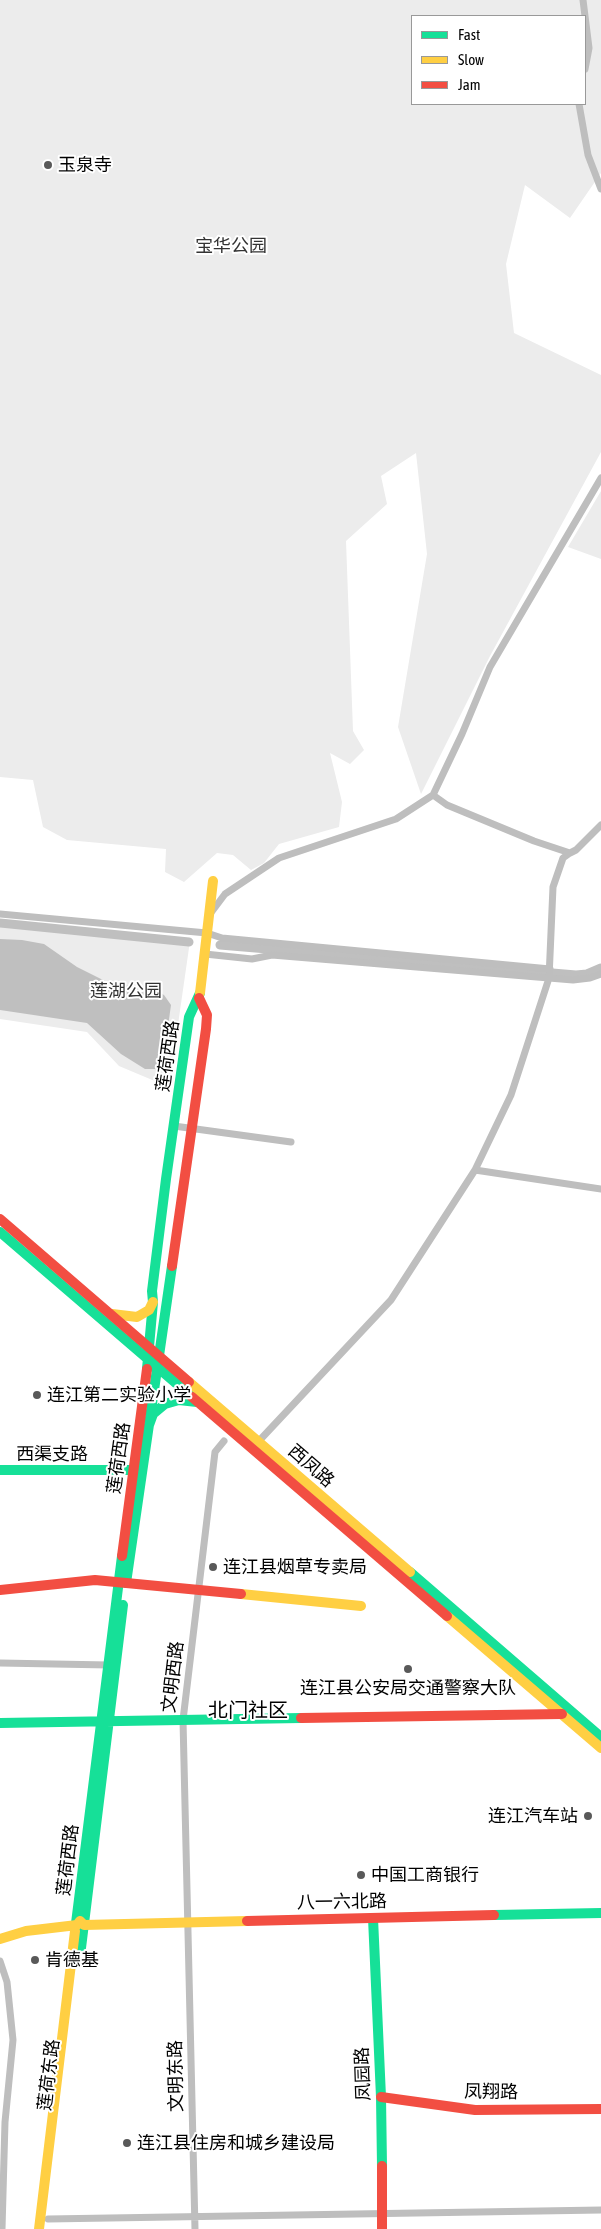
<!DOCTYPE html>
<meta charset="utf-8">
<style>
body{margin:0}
#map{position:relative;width:601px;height:2229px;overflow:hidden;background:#fff;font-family:"Asap Condensed",sans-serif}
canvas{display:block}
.legend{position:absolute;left:411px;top:15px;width:175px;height:90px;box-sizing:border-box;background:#fff;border:1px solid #999;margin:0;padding:6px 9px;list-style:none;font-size:15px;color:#000}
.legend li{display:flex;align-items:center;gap:10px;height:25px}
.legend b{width:25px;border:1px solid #999}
</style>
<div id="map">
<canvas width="601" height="2229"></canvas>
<ul class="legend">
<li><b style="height:6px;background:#16e098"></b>Fast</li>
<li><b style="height:6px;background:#ffcf43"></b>Slow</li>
<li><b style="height:6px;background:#f24e42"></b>Jam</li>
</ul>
</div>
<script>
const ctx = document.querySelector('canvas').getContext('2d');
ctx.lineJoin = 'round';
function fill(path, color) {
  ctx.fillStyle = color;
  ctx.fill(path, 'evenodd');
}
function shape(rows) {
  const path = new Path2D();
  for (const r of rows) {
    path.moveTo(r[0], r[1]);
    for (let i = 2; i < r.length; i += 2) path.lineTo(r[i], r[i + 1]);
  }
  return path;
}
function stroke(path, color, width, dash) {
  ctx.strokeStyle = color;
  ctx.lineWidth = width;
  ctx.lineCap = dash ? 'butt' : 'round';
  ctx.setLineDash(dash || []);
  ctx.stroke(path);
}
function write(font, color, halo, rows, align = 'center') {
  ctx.font = font + ' "Asap Condensed","Noto Sans SC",sans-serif';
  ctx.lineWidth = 4;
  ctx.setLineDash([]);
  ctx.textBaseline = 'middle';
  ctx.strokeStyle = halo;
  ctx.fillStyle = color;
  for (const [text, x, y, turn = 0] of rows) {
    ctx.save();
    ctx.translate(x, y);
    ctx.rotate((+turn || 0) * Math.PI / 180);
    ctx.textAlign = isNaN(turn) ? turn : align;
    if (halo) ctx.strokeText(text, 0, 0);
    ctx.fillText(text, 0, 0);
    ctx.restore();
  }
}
const green = shape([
 [0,0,601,0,601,173,570,218,525,185,506,264,514,333,601,375,601,452,490,656,421,794,398,727,427,554,416,453,381,476,387,504,346,541,353,731,364,750,350,764,330,753,342,802,339,827,279,844,264,863,251,870,233,855,217,853,184,882,165,872,166,849,67,840,43,827,33,780,0,777],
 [412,16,585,16,585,104,412,104],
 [601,491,601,559,568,547],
 [0,921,190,941,169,1087,119,1066,87,1032,0,1019]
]);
const water = shape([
 [0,939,22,940,44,944,77,967,113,985,148,986,164,995,171,1005,162,1069,145,1069,121,1054,87,1023,0,1010]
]);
const canal = shape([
 [0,923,189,942],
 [220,945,576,975,587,974,601,968]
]);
const street = shape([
 [583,0,589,48,585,69],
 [579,104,588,155,601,189],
 [433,795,447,805,534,841,570,853,576,850,601,825],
 [0,914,207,933,222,938,550,969],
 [210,914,225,894,279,858,396,819,433,795,462,734,490,667,601,478],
 [205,954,252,959,272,955,573,980,590,978,601,974],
 [174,1126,291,1142],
 [475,1170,601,1189],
 [258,1442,391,1300,475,1170,511,1095,549,978,553,887,563,858,570,853],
 [0,1663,109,1665],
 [0,1961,7,1982,13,2040,5,2122,2,2229],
 [48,2219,601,2210],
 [195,2229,183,1720,215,1452,224,1441]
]);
const fast = shape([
 [0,1232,192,1397],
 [147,1369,153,1302,152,1291,166,1179,189,1017,200,993],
 [149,1425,153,1414,165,1404,179,1400,197,1402],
 [0,1470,134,1470],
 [410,1572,601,1737],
 [126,1583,172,1266],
 [0,1723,301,1718],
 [494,1915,601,1913],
 [373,1918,381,2097,382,2166],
 [75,1931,122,1556],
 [81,1948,123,1605]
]);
const slow = shape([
 [200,993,213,881],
 [112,1314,137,1317,149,1310,153,1302],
 [189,1382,410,1572],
 [241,1594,361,1606],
 [447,1616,601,1748],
 [0,1939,26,1931,77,1925,80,1921,84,1925,247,1921],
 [39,2229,75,1931]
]);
const jam = shape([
 [0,1219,189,1382],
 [172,1266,206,1029,207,1015,199,998],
 [192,1397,447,1616],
 [122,1556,147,1369],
 [0,1590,95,1580,241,1594],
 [301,1718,562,1714],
 [247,1921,494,1915],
 [381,2097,475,2110,601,2109],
 [382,2166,382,2229]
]);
const markers = [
 [48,165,5,"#595959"],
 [37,1395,5,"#595959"],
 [213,1567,5,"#595959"],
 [408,1669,5,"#595959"],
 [588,1816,5,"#595959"],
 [361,1875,5,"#595959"],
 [35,1960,5,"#595959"],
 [127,2143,5,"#595959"]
];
const poiNames = [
 ["玉泉寺",58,165],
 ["连江第二实验小学",47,1395],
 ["连江县烟草专卖局",223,1567],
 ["连江县公安局交通警察大队",408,1688,"center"],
 ["连江汽车站",578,1816,"right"],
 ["中国工商银行",371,1875],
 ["肯德基",45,1960],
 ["连江县住房和城乡建设局",137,2143]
];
const parkNames = [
 ["宝华公园",231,246],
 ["莲湖公园",126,991]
];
const streetNames = [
 ["莲荷西路",168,1056,-82],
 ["西渠支路",52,1454],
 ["莲荷西路",119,1458,-82],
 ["西凤路",311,1466,41],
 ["文明西路",173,1677,-83],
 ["莲荷西路",68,1860,-83],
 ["八一六北路",342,1902,-1],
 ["凤园路",363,2074,-92],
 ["莲荷东路",49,2075,-83],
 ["文明东路",176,2076,-91],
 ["凤翔路",491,2092,1]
];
const quarterNames = [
 ["北门社区",248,1711]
];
fill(green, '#ececec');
fill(water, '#bfbfbf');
stroke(canal, '#bfbfbf', 9);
stroke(street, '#bebebe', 7);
stroke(fast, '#16e098', 10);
stroke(slow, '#ffcf43', 10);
stroke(jam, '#f24e42', 10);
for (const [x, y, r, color] of markers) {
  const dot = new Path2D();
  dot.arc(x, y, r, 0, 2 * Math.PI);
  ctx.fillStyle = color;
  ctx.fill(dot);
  stroke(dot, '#fff', 2);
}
write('18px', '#000', '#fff', poiNames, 'left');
write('18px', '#333', '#fff', parkNames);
write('18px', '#000', '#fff', streetNames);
write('20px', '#000', '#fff', quarterNames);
</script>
